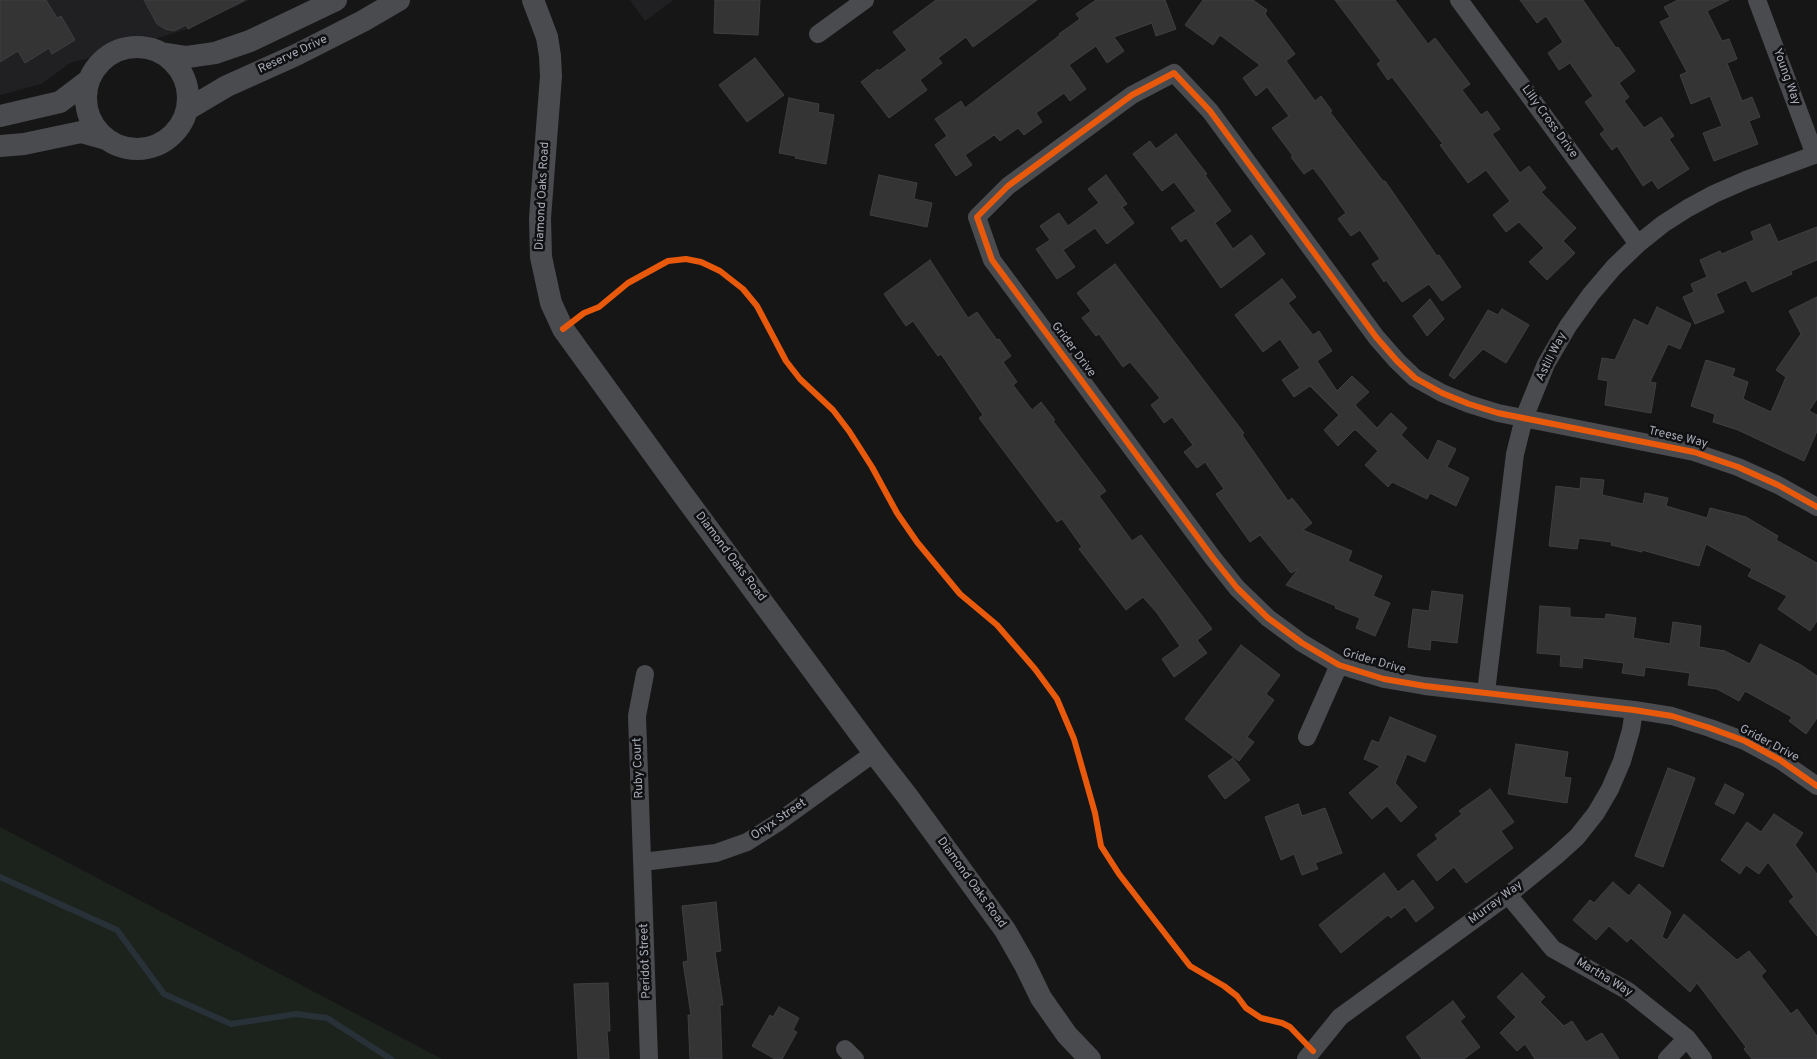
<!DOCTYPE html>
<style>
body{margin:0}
canvas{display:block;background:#161616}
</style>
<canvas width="1817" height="1059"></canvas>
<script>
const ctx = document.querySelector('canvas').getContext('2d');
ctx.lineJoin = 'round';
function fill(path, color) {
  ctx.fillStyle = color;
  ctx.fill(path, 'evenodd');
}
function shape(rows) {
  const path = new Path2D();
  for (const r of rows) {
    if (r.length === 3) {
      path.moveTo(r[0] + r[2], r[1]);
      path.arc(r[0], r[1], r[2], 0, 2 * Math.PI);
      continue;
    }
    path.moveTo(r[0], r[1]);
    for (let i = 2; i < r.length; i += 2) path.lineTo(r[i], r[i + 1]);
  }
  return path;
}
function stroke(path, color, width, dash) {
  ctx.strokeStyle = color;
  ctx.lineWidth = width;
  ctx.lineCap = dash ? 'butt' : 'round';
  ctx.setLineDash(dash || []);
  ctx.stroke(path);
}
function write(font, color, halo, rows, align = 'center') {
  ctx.font = font + ' Overpass,sans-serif';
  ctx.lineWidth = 5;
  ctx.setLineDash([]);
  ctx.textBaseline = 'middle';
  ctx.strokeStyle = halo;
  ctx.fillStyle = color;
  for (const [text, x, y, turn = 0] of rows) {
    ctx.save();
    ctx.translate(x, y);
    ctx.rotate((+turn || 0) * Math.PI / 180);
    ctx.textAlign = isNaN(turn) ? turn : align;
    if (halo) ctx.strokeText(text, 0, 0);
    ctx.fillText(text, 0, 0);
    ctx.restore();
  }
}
const built = shape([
 [0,0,250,0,187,29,119,50,70,63,41,84,0,95],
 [630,0,673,0,645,21]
]);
const green = shape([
 [0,827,442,1059,0,1059]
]);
const stream = shape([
 [0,877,117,930,164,994,231,1024,296,1014,327,1018,391,1059]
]);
const building = shape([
 [0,0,46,0,57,18,61,16,75,40,52,54,49,48,25,63,18,51,0,62,0,0],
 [144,0,245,0,188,29,186,25,174,31,165,29,157,24,144,0],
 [715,0,760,0,758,35,714,33,715,0],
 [936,0,1037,0,973,47,966,37,938,58,942,63,920,80,927,90,889,118,861,82,878,69,879,71,907,50,893,32,936,0],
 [1096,0,1165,0,1176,29,1156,36,1152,23,1114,37,1124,51,1107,63,1096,46,1069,65,1086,89,1070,101,1064,93,1036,113,1042,122,1024,135,1018,128,1000,141,994,135,965,155,972,165,956,176,935,145,947,136,935,119,961,101,965,108,1060,35,1059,34,1080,19,1076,14,1096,0],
 [1203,0,1253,0,1267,10,1265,14,1295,54,1286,61,1315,101,1321,96,1332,111,1330,112,1383,181,1385,181,1437,256,1439,255,1461,287,1442,301,1429,284,1402,302,1386,280,1384,282,1372,264,1380,259,1360,230,1351,236,1338,219,1346,213,1323,181,1313,168,1304,174,1291,157,1293,156,1272,128,1289,116,1267,87,1256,96,1243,78,1260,65,1220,35,1213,45,1185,25,1203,0],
 [1335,0,1395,0,1428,44,1435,38,1470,84,1462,90,1481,115,1487,111,1500,129,1492,134,1520,173,1529,166,1546,188,1541,192,1576,228,1563,241,1575,253,1547,280,1529,262,1544,248,1519,222,1506,232,1493,215,1510,201,1486,170,1468,183,1440,145,1443,144,1392,77,1388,80,1377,64,1381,61,1335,0],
 [1520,0,1583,0,1616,48,1618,47,1635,71,1619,83,1629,97,1624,101,1644,128,1661,117,1674,136,1669,139,1689,169,1658,189,1652,180,1643,186,1617,146,1612,150,1600,134,1605,130,1585,102,1593,96,1570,63,1559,70,1548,53,1563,42,1546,16,1537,23,1520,0],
 [1678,0,1729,0,1707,11,1722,41,1729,39,1737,59,1727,63,1742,101,1752,97,1760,117,1749,121,1758,144,1714,161,1703,133,1722,126,1710,96,1691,104,1680,75,1687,72,1660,22,1670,17,1664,7,1678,0],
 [755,58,784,95,747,122,719,85,755,58],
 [789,98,819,104,818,112,834,115,826,164,795,158,796,156,779,153,789,98],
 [1176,134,1207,174,1205,175,1231,211,1215,223,1233,249,1251,235,1265,254,1221,288,1186,238,1181,242,1171,228,1196,211,1174,182,1162,191,1133,154,1150,141,1156,149,1176,134],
 [879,175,917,183,914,199,932,203,927,227,870,215,879,175],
 [1106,175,1127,204,1122,207,1134,223,1107,244,1095,228,1063,250,1075,267,1057,279,1036,249,1050,240,1040,226,1059,213,1068,226,1099,203,1088,189,1106,175],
 [1770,224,1778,242,1817,227,1817,260,1791,271,1792,274,1752,292,1746,280,1716,294,1724,312,1695,324,1683,297,1694,292,1691,284,1707,277,1700,260,1720,251,1722,254,1754,240,1751,232,1770,224],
 [930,260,968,318,977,312,997,340,999,339,1011,356,1003,362,1017,382,1013,385,1032,410,1041,402,1055,420,1053,421,1106,491,1099,496,1132,541,1141,535,1212,629,1197,640,1207,653,1174,677,1162,659,1180,646,1157,613,1143,597,1126,610,1079,549,1082,547,1062,519,1057,522,979,418,983,415,941,354,938,356,913,321,906,326,884,294,930,260],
 [1115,264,1244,433,1242,435,1288,501,1292,498,1312,523,1303,530,1352,551,1348,561,1382,576,1373,596,1390,603,1375,636,1356,628,1360,618,1335,608,1336,606,1286,585,1298,569,1291,573,1260,535,1250,542,1216,494,1224,489,1205,462,1197,468,1184,452,1193,445,1172,417,1164,423,1151,405,1160,398,1130,362,1123,367,1099,334,1096,336,1082,318,1091,311,1077,293,1115,264],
 [1282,279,1296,297,1288,303,1313,335,1319,331,1332,351,1317,361,1337,391,1352,376,1369,392,1355,405,1377,428,1391,413,1407,428,1401,435,1428,461,1438,440,1456,449,1447,467,1469,478,1456,506,1430,493,1427,499,1392,482,1388,487,1365,465,1378,451,1356,430,1354,430,1338,446,1324,430,1339,415,1310,386,1294,397,1282,380,1300,368,1280,339,1263,352,1235,315,1282,279],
 [1817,297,1817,399,1809,411,1817,415,1817,431,1804,461,1738,430,1713,422,1715,414,1691,406,1706,360,1735,369,1732,376,1748,382,1743,399,1771,412,1786,377,1776,370,1801,334,1789,311,1817,297],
 [1430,299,1444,319,1427,336,1413,316,1430,299],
 [1657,307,1691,324,1680,349,1668,344,1650,382,1656,383,1651,413,1605,405,1608,381,1598,379,1602,358,1615,360,1634,319,1648,326,1657,307],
 [1502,309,1529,325,1506,363,1483,349,1454,379,1449,375,1488,310,1498,315,1502,309],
 [1581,478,1604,480,1602,495,1643,504,1645,493,1668,498,1666,506,1707,518,1710,508,1746,517,1778,536,1776,540,1817,563,1817,621,1810,631,1778,609,1787,596,1748,576,1752,569,1706,544,1699,566,1642,550,1642,552,1611,545,1612,542,1579,538,1577,549,1549,546,1556,486,1580,489,1581,478],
 [1432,591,1463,595,1457,643,1431,640,1430,650,1408,647,1413,609,1429,611,1432,591],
 [1540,606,1570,608,1570,617,1605,619,1606,614,1636,618,1633,638,1670,644,1673,622,1701,626,1699,647,1725,651,1750,664,1760,644,1801,665,1817,676,1817,718,1806,734,1789,721,1792,717,1745,691,1739,701,1717,689,1688,685,1690,673,1645,667,1644,676,1622,673,1624,663,1583,658,1582,668,1560,666,1561,655,1537,653,1540,606],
 [1241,645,1280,675,1266,694,1274,700,1247,737,1254,742,1239,761,1185,719,1241,645],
 [1390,717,1436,736,1425,762,1407,754,1395,783,1417,807,1401,822,1387,806,1372,819,1349,793,1380,766,1364,759,1372,740,1379,743,1390,717],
 [1516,744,1568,752,1564,777,1571,778,1567,803,1508,794,1516,744],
 [1233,758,1250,780,1225,799,1208,776,1233,758],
 [1668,768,1695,778,1663,867,1635,856,1668,768],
 [1725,784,1744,794,1734,814,1715,804,1725,784],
 [1490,789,1514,822,1501,831,1513,848,1466,883,1454,867,1437,881,1417,855,1438,839,1435,835,1462,814,1459,811,1490,789],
 [1298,804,1302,816,1325,808,1342,853,1315,863,1318,869,1302,875,1294,854,1281,860,1265,817,1298,804],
 [1774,814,1803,833,1795,845,1817,874,1817,936,1789,901,1794,897,1768,862,1759,874,1746,865,1740,874,1721,860,1747,822,1761,832,1774,814],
 [1384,873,1398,892,1413,880,1434,908,1416,922,1405,907,1391,918,1388,915,1341,953,1319,925,1384,873],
 [1613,882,1629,896,1639,884,1671,912,1662,937,1667,940,1684,914,1737,960,1749,951,1766,971,1761,976,1791,1014,1797,1009,1817,1036,1817,1059,1752,1059,1744,1049,1746,1047,1697,983,1690,992,1631,938,1627,942,1609,926,1596,940,1573,920,1590,900,1594,903,1613,882],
 [716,902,721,951,715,952,723,1005,720,1005,722,1059,690,1059,688,1015,691,1015,683,962,688,961,682,906,716,902],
 [1522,973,1545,997,1540,1002,1564,1026,1572,1021,1586,1042,1602,1033,1619,1059,1535,1059,1525,1044,1517,1051,1500,1033,1516,1017,1497,997,1522,973],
 [608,983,610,1031,607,1031,609,1059,578,1059,574,984,608,983],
 [1453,1001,1465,1017,1460,1021,1480,1047,1464,1059,1422,1059,1406,1037,1453,1001],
 [779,1007,799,1018,793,1030,797,1032,782,1059,775,1059,752,1046,770,1015,773,1017,779,1007]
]);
const minor = shape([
 [1459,0,1638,244],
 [1757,0,1815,155],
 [818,34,865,0],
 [1817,507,1778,485,1738,467,1694,452,1498,413,1469,404,1442,393,1415,378,1397,361,1376,337,1210,111,1174,73,1132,95,1008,186,977,217,992,260,1213,558,1237,588,1268,618,1302,643,1339,665,1384,679,1425,686,1634,710,1672,716,1710,728,1745,741,1780,760,1817,786],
 [645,674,637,716,649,1059],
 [1486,692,1515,454,1524,418,1546,364,1568,326,1591,294,1614,267,1638,244,1663,224,1688,208,1714,194,1746,180,1817,154],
 [1307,737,1339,665],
 [643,862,716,853,747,842,777,823,874,753],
 [1508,895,1553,949,1628,991,1687,1038,1703,1059],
 [845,1049,855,1059],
 [1306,1059,1340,1017,1508,895,1556,856,1577,837,1596,813,1610,789,1622,761,1631,730,1634,710],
 [1667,1059,1687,1038]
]);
const tertiary = shape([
 [533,0,547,37,550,56,551,76,540,218,541,257,551,303,563,329,684,496,874,753,908,797,1005,930,1025,965,1041,998,1067,1035,1090,1059],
 [137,98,51],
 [161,53,187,57,215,53,250,41,336,0],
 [188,109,227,86,296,55,363,21,399,0],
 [0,116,60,102,89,80],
 [0,146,24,144,81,132,106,139]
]);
const cycleway = shape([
 [563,329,584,313,599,307,628,283,668,261,686,259,701,262,720,271,743,289,757,306,786,361,800,379,833,410,849,431,872,467,897,513,917,542,960,594,997,625,1035,669,1057,699,1074,739,1095,813,1101,846,1119,874,1190,966,1224,986,1237,996,1246,1008,1261,1018,1282,1023,1290,1027,1313,1051],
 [1817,507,1778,485,1738,467,1694,452,1498,413,1469,404,1442,393,1415,378,1397,361,1376,337,1210,111,1174,73,1132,95,1008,186,977,217,992,260,1213,558,1237,588,1268,618,1302,643,1339,665,1384,679,1425,686,1634,710,1672,716,1710,728,1745,741,1780,760,1817,786]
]);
const streetNames = [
 ["Reserve Drive",293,55,-25],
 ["Young Way",1786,77,70],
 ["Lilly Cross Drive",1549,122,54],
 ["Diamond Oaks Road",543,196,-87],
 ["Grider Drive",1073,350,53],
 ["Astill Way",1552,357,-63],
 ["Treese Way",1678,438,13],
 ["Diamond Oaks Road",730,557,53],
 ["Grider Drive",1374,662,16],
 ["Grider Drive",1769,744,28],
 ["Ruby Court",639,768,-92],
 ["Onyx Street",779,820,-34],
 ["Diamond Oaks Road",971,883,54],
 ["Murray Way",1496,903,-37],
 ["Peridot Street",646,961,-92],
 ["Martha Way",1604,978,31]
];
fill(built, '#202022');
fill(green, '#1c231d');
stroke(stream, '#293138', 6);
fill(building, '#343435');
stroke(building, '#3e3f42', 1);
stroke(minor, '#4a4b4f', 18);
stroke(tertiary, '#4a4b4f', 22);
stroke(cycleway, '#e8590c', 6);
write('12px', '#a7acb7', '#101012', streetNames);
</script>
